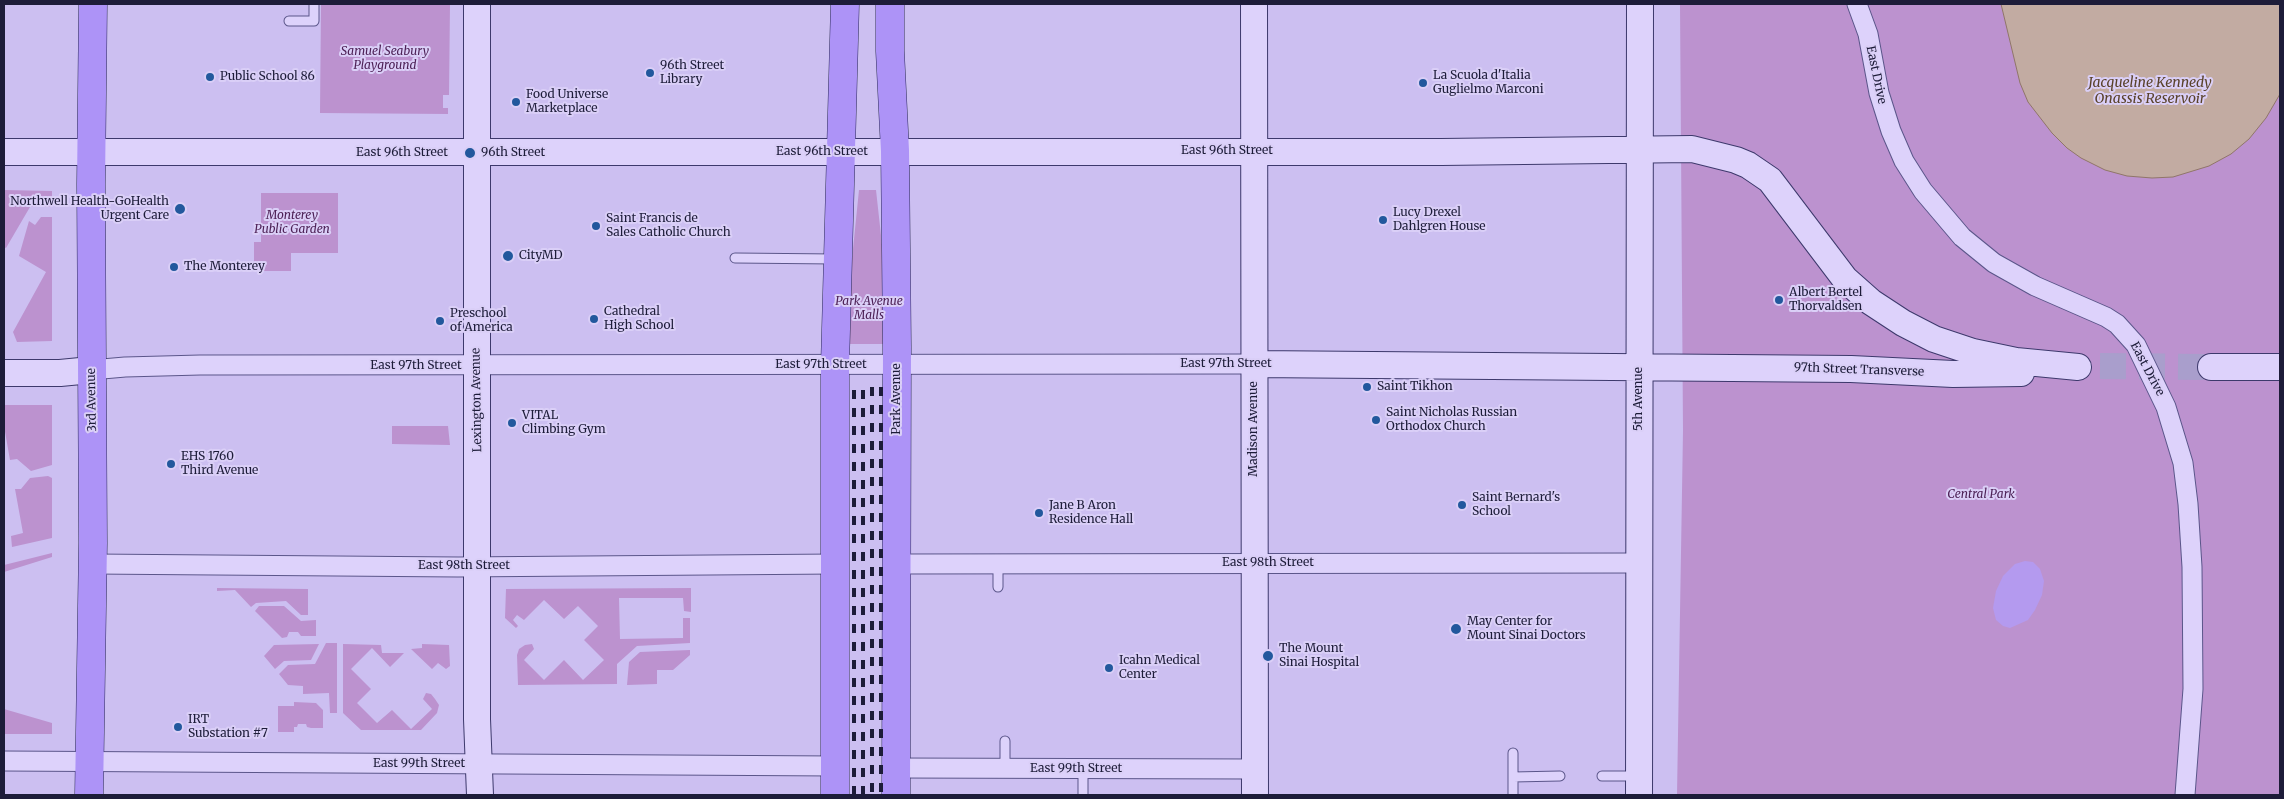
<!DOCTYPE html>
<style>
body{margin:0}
#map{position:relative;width:2284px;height:799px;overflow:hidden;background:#ccbff1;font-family:Merriweather,serif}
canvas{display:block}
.frame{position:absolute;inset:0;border:5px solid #1d1c39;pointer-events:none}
</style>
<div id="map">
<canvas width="2284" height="799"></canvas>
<div class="frame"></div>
</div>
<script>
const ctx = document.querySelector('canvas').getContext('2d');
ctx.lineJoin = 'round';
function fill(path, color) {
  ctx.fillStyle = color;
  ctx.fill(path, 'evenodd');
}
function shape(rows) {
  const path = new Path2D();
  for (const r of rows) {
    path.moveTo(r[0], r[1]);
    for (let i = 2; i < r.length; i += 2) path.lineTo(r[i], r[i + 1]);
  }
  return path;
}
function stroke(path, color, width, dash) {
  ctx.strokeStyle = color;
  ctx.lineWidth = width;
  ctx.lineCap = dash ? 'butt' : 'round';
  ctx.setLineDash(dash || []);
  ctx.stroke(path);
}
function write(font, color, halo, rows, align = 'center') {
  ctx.font = font + ' Merriweather,serif';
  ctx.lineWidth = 4;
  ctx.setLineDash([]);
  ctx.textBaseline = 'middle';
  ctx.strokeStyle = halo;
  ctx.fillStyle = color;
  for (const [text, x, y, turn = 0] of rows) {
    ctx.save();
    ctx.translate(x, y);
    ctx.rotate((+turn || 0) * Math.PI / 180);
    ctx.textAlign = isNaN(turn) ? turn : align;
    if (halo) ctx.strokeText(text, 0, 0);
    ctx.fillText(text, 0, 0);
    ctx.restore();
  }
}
const green = shape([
 [321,4,450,4,449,95,443,95,443,108,448,108,448,114,320,113],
 [1680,4,2280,4,2280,795,1677,795,1683,431],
 [4,190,52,191,52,207,30,207,6,248,4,247],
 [859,190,876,190,889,308,888,344,848,344,847,308],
 [261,193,338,193,338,253,291,253,291,271,254,271,254,242,261,242],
 [41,217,52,217,52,341,17,342,13,332,46,272,19,256,29,221,35,225],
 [4,405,52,405,52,465,31,471,17,459,10,460,4,426],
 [392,426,448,426,450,445,392,444],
 [48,476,52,478,52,538,12,547,11,536,23,533,15,489,21,489,30,478],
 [52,553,52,557,4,572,4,565],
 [217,588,308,589,308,615,301,615,286,601,256,603,251,607,235,590,217,591],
 [691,588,691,612,684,611,683,598,619,598,620,639,683,638,683,618,690,618,690,643,637,646,617,664,617,684,518,685,517,655,519,649,525,645,532,644,534,649,524,660,544,680,564,660,583,680,604,660,584,640,598,626,578,606,564,619,544,600,524,620,517,615,513,620,518,626,516,628,505,618,506,589],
 [259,606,284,606,301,621,316,620,316,636,301,636,298,632,289,632,287,637,282,638,255,611],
 [326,643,337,643,337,713,330,713,329,693,303,694,303,686,288,685,279,674,288,665,315,664],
 [319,644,311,660,284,661,275,669,264,656,274,645],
 [343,644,381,645,382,653,404,653,390,667,372,648,351,669,371,689,357,703,377,723,392,710,411,729,432,709,423,699,426,693,431,694,435,699,439,705,437,713,421,730,361,730,343,713],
 [422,644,449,645,450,666,446,669,438,663,432,669,411,649,422,648],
 [690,650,690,655,673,670,657,670,657,684,627,685,629,662,640,652],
 [294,702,316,703,323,710,323,728,311,728,307,727,306,724,298,724,297,727,294,727,294,732,278,732,278,706,294,706],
 [4,709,52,723,52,734,4,734]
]);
const sand = shape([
 [2025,561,2033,562,2040,569,2044,581,2042,595,2035,610,2028,620,2010,628,2003,626,1996,620,1993,608,1996,591,2003,576,2015,564]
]);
const water = shape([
 [2001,4,2280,4,2280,94,2266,118,2249,139,2231,154,2209,166,2173,177,2152,178,2127,176,2105,170,2081,158,2067,148,2052,133,2028,102,2020,83,2001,4]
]);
const secondaryTunnel = shape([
 [2100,366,2211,367]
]);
const lane = shape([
 [289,21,314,21,314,4],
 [735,258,835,259],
 [998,587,998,564],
 [1005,741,1005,769],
 [1513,753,1513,795],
 [1083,769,1083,795],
 [1602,776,1637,776],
 [1513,777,1560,776]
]);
const street = shape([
 [1857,4,1868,34,1879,93,1891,131,1904,161,1923,191,1962,237,1994,263,2035,286,2106,317,2117,324,2136,345,2166,407,2183,463,2188,504,2192,567,2193,689,2185,795],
 [91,370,125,367,200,365,1254,364],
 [93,564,458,567,836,564],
 [897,564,1639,563],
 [4,761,835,766],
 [896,768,1255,769]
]);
const secondary = shape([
 [477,4,477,719,480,795],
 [1254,4,1255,795],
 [4,152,1441,152,1692,149,1736,160,1748,165,1770,180,1845,279,1871,302,1903,323,1934,339,1973,352,2016,361,2078,367],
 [1254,364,1851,369,1953,374,2021,373],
 [2211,367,2280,367],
 [4,373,60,373,91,370],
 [1639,795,1640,4]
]);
const primary = shape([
 [890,4,890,51,895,151,897,347,896,795],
 [89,795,93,543,91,184,93,4],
 [835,795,835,365,845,4]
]);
const rail = shape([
 [872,387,872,795],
 [881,387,881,795],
 [854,795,854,387],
 [863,795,863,387]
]);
const markers = [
 [650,73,5,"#22589d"],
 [210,77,5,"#22589d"],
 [1423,83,5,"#22589d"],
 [516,102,5,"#22589d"],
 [470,153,6,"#22589d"],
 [180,209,6,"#22589d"],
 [1383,220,5,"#22589d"],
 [596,226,5,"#22589d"],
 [508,256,6,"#22589d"],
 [174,267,5,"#22589d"],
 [1779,300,5,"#22589d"],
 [594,319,5,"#22589d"],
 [440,321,5,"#22589d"],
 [1367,387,5,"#22589d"],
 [1376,420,5,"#22589d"],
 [512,423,5,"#22589d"],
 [171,464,5,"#22589d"],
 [1462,505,5,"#22589d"],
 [1039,513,5,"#22589d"],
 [1456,629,6,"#22589d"],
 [1268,656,6,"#22589d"],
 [1109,668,5,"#22589d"],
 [178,727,5,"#22589d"]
];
const parkNames = [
 ["Samuel Seabury",385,52],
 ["Playground",385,66],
 ["Monterey",292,216],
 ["Public Garden",292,230],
 ["Park Avenue",869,302],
 ["Malls",869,316],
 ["Central Park",1981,495]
];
const poiNames = [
 ["96th Street",660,66],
 ["Library",660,80],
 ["La Scuola d'Italia",1433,76],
 ["Guglielmo Marconi",1433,90],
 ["Public School 86",220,77],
 ["Food Universe",526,95],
 ["Marketplace",526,109],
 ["96th Street",481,153],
 ["Northwell Health-GoHealth",169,202,"right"],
 ["Urgent Care",169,216,"right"],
 ["Lucy Drexel",1393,213],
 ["Dahlgren House",1393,227],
 ["Saint Francis de",606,219],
 ["Sales Catholic Church",606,233],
 ["CityMD",519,256],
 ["The Monterey",184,267],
 ["Albert Bertel",1789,293],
 ["Thorvaldsen",1789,307],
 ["Cathedral",604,312],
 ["High School",604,326],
 ["Preschool",450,314],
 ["of America",450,328],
 ["Saint Tikhon",1377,387],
 ["Saint Nicholas Russian",1386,413],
 ["Orthodox Church",1386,427],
 ["VITAL",522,416],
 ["Climbing Gym",522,430],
 ["EHS 1760",181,457],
 ["Third Avenue",181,471],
 ["Saint Bernard's",1472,498],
 ["School",1472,512],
 ["Jane B Aron",1049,506],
 ["Residence Hall",1049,520],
 ["May Center for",1467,622],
 ["Mount Sinai Doctors",1467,636],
 ["The Mount",1279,649],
 ["Sinai Hospital",1279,663],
 ["Icahn Medical",1119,661],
 ["Center",1119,675],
 ["IRT",188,720],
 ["Substation #7",188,734]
];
const streetNames = [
 ["East Drive",1876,75,78],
 ["East 96th Street",1227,151],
 ["East 96th Street",822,152],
 ["East 96th Street",402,153],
 ["East 97th Street",1226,364],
 ["East 97th Street",821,365],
 ["East 97th Street",416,366],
 ["East Drive",2147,369,62],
 ["97th Street Transverse",1859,370,2],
 ["Park Avenue",897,399,-90],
 ["5th Avenue",1639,399,-90],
 ["3rd Avenue",92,400,-91],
 ["Lexington Avenue",477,400,-91],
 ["Madison Avenue",1254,429,-90],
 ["East 98th Street",1268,563],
 ["East 98th Street",464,566],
 ["East 99th Street",419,764],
 ["East 99th Street",1076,769]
];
const waterNames = [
 ["Jacqueline Kennedy",2150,83],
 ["Onassis Reservoir",2150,99]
];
fill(green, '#bc92cf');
fill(sand, '#b49aef');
fill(water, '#c2aba2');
stroke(water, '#907669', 1);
stroke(secondaryTunnel, '#a99ecc', 26, [26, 13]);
stroke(lane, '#5b568a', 11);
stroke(street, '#5b568a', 21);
stroke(secondary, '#3d396c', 28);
stroke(primary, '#2c2b57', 29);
stroke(lane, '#ddd2fb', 9);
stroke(street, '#ddd2fb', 19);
stroke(secondary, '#ddd2fb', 26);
stroke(primary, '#ad93f7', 28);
stroke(rail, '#1d1c39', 4, [9, 9]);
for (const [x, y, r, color] of markers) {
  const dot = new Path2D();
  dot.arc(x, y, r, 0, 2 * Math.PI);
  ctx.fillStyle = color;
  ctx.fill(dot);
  stroke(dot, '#dacff7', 2);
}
write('italic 12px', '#4d2156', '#dacff7', parkNames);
write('12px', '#1d1c39', '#dacff7', poiNames, 'left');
write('12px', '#1d1c39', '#dacff7', streetNames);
write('italic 14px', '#59422a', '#dacff7', waterNames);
</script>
